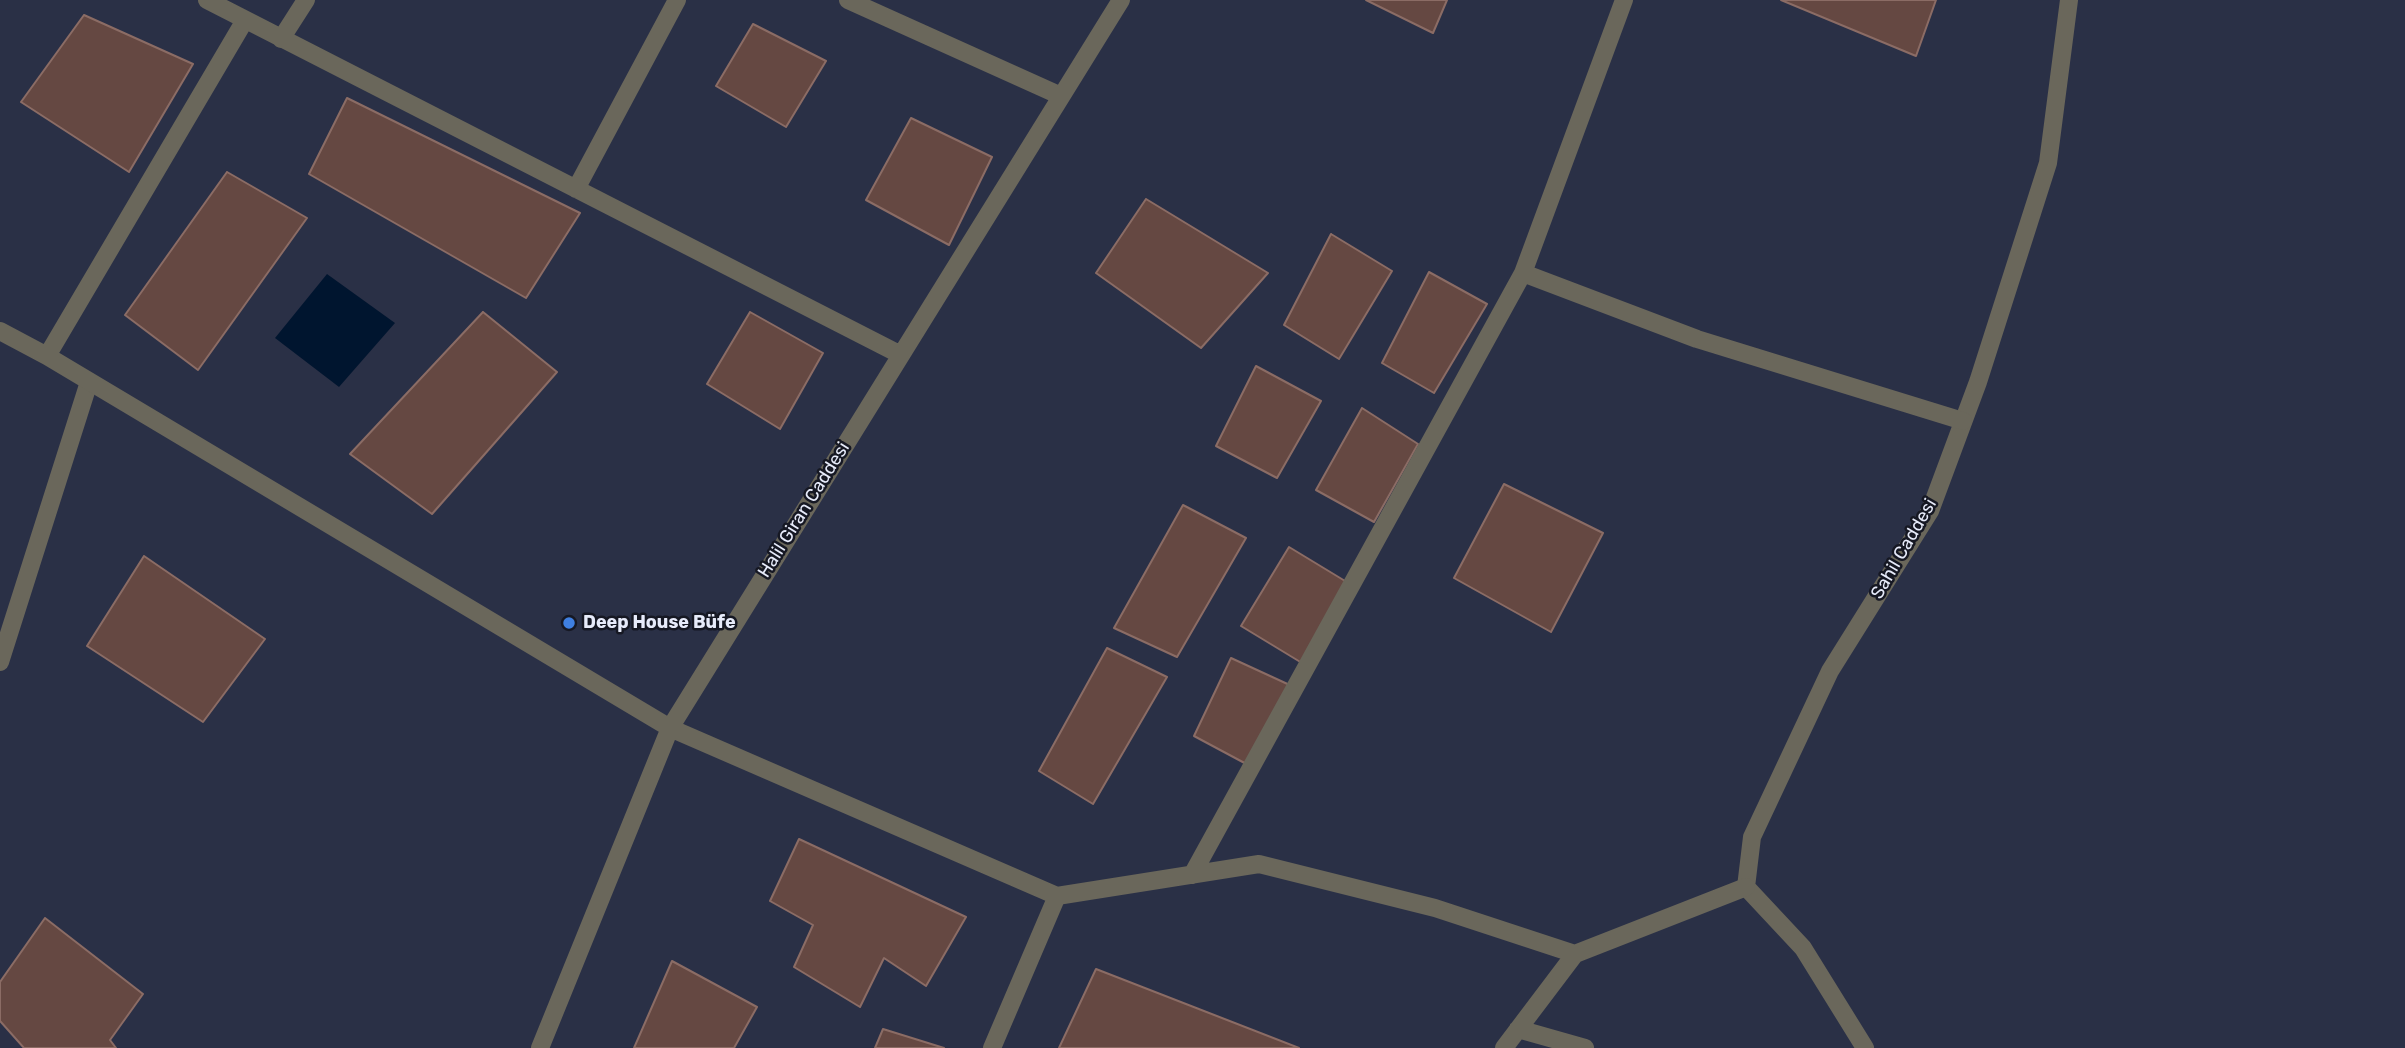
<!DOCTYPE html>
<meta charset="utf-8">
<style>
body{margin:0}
canvas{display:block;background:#2a3046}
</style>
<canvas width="2405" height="1048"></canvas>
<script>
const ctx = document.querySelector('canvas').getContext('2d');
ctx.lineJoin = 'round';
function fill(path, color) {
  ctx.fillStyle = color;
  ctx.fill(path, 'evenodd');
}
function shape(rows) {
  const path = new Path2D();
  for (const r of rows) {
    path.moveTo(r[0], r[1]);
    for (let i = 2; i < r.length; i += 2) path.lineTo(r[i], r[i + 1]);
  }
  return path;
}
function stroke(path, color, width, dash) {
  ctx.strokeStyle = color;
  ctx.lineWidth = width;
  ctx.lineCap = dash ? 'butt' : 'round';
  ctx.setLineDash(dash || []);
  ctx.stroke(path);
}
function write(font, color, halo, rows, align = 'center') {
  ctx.font = font + ' Rubik,sans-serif';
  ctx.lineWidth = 5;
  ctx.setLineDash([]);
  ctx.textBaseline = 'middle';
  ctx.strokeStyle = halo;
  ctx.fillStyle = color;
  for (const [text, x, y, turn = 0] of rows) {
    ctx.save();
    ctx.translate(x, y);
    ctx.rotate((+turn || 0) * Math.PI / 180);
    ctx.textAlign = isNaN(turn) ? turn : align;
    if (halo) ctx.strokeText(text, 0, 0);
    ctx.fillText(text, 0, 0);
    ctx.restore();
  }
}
const water = shape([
 [327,274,395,323,339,387,275,338]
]);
const building = shape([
 [1366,0,1447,0,1433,33,1366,0],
 [1781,0,1936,0,1916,56,1781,0],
 [84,15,193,64,129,172,21,102,84,15],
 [753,24,826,61,786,127,716,86,753,24],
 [347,98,580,213,526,298,309,174,347,98],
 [911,118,992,157,949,245,866,200,911,118],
 [227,172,307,218,198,370,125,315,227,172],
 [1146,199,1268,273,1201,348,1096,273,1146,199],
 [1331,234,1392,271,1339,359,1284,325,1331,234],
 [1429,272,1487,304,1434,393,1382,363,1429,272],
 [483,312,557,372,432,514,350,454,483,312],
 [750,312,823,353,780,429,707,384,750,312],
 [1256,366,1321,401,1277,478,1216,446,1256,366],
 [1362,408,1418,444,1374,522,1316,490,1362,408],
 [1504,484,1603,533,1551,632,1454,578,1504,484],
 [1183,505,1246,538,1177,657,1114,628,1183,505],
 [1289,547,1350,584,1302,663,1241,626,1289,547],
 [144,556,265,639,203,722,87,646,144,556],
 [1107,648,1167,677,1093,804,1039,771,1107,648],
 [1231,658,1294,687,1252,767,1194,736,1231,658],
 [799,839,966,917,926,986,884,958,860,1007,794,967,813,925,770,901,799,839],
 [45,918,143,994,110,1040,116,1048,24,1048,0,1021,0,982,45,918],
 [672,961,757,1007,734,1048,634,1048,672,961],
 [1096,969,1299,1048,1059,1048,1096,969],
 [883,1029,944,1048,875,1048,883,1029]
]);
const lane = shape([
 [0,662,89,382],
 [1865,1048,1803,948,1746,887,1752,837,1830,671,1930,511,1978,382,2048,163,2069,0]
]);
const street = shape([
 [207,0,901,355],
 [848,0,1061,96],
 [281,39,306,0],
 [576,189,677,0],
 [1523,273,1697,339,1963,421],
 [0,331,47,356,670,728,1057,896,1259,864,1435,908,1575,954],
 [47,356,245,20],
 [1192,875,1523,273,1624,0],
 [1518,1029,1585,1048],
 [540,1048,670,728,1121,0],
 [992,1048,1057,896],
 [1504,1048,1575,954,1746,887]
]);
const markers = [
 [569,623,7,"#3f7fe0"]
];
const streetNames = [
 ["Halil Giran Caddesi",804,510,-58],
 ["Sahil Caddesi",1904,549,-60]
];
const poiNames = [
 ["Deep House Büfe",583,623]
];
fill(water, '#00152f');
fill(building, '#654842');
stroke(building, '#8b6c65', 2);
stroke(lane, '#6a675b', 18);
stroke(street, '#6a675b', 18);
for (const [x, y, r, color] of markers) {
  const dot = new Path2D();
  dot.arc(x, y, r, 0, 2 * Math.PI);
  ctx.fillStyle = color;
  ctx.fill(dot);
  stroke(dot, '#161823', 2.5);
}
write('18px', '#e7ebfa', '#161823', streetNames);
write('bold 18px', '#e7ebfa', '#161823', poiNames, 'left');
</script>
